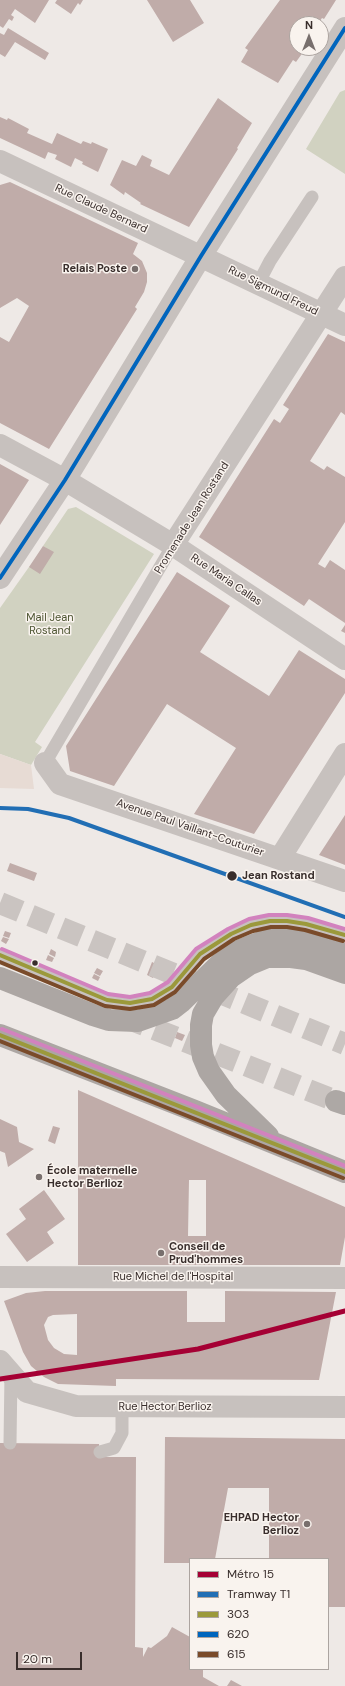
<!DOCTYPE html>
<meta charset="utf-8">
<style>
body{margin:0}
#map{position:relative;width:345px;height:1686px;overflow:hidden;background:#eee9e6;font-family:"DM Sans",sans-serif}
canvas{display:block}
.legend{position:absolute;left:189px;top:1558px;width:140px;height:112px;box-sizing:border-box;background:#f9f3ee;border:1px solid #aca4a0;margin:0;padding:5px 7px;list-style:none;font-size:12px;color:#392e2c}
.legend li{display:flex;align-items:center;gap:8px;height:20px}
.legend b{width:20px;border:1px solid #aca4a0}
.north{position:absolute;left:289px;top:16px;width:40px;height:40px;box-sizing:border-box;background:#f9f3ee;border:1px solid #aca4a0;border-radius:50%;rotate:0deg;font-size:11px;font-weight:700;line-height:16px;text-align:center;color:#392e2c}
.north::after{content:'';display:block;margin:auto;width:14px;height:18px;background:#786f6d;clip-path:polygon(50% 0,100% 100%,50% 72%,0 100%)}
.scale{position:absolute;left:16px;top:1652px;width:66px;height:18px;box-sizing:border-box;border:2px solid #392e2c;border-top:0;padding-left:5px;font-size:12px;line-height:14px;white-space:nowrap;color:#392e2c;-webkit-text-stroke:3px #f9f3ee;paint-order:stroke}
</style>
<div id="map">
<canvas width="345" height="1686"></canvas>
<ul class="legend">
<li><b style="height:5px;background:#a50034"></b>Métro 15</li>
<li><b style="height:5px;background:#216eb4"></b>Tramway T1</li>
<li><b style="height:5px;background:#9b993b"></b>303</li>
<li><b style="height:5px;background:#0065bd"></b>620</li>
<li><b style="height:5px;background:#7a4b2a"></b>615</li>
</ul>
<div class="north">N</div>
<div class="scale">20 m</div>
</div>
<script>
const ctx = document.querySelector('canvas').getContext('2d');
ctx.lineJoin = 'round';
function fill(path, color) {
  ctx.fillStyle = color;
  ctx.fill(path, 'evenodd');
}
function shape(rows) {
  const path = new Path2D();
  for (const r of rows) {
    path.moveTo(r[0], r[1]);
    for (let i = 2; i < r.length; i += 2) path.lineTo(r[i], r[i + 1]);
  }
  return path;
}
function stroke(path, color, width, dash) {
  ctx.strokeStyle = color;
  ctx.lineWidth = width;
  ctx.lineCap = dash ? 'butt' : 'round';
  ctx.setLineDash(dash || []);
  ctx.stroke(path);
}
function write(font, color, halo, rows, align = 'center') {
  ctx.font = font + ' "DM Sans",sans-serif';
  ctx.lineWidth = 3;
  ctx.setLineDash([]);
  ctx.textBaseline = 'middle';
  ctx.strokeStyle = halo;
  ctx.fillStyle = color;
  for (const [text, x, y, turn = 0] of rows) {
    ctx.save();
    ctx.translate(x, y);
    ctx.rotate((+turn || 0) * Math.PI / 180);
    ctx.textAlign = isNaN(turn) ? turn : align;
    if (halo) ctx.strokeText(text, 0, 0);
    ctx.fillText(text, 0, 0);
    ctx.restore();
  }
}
const green = shape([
 [345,90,345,174,306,149,340,92],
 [76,507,154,554,35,742,42,747,31,765,0,754,0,608,29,567,53,553,43,546,68,509]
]);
const plaza = shape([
 [0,754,31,765,34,789,0,788]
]);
const building = shape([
 [0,0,49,0,35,23,15,9,11,15,14,17,12,21,9,19,3,28,0,26],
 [57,0,83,0,80,5,78,3,71,14,55,3],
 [147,0,190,0,204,23,173,42],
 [280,0,336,0,324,19,322,18,318,24,297,24,297,48,306,48,296,62,293,60,278,83,241,62,248,50,245,48],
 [8,28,49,53,45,60,15,42,5,57,0,54,0,33,4,35],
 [218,98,252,123,237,148,238,149,189,227,140,204,141,203,125,192,124,195,110,185,122,160,136,166,142,155,152,160,150,166,169,175],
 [0,117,7,120,8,118,29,129,27,133,52,144,57,133,81,144,83,141,91,144,92,142,108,149,98,172,82,164,83,162,75,158,71,167,55,159,57,155,48,152,45,159,0,138],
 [10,182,138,243,133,254,142,261,147,273,147,282,144,292,135,307,137,309,49,449,0,423,0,337,9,342,29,306,17,298,0,308,0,185],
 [328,334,345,342,345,415,341,412,310,461,324,470,327,466,345,477,345,522,318,564,325,568,330,560,345,570,345,623,309,599,304,606,199,537,274,419,280,423,289,409,283,405],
 [0,464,29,480,0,525],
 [43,546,54,552,40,574,29,567],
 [177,572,230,606,200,652,269,696,299,650,345,679,345,693,254,834,194,814,236,748,167,704,114,786,70,771,66,746],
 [345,625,345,633,341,631],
 [345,815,345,865,319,855],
 [10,863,37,873,34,881,7,871],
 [5,931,11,933,9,938,3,936],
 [3,937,9,939,6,944,1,941],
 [51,949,56,952,55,957,49,954],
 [48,955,54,958,52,962,46,960],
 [152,962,158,965,153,978,147,975],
 [97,968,103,971,100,976,94,973],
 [94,974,100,977,98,981,92,978],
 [177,1032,185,1035,182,1041,175,1038],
 [78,1090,345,1207,345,1237,340,1265,78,1265],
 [189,1180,206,1180,206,1236,188,1236],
 [0,1119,17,1127,19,1142,34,1149,8,1167,5,1153,0,1151],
 [53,1126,60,1128,55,1144,48,1141],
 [44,1190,65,1219,47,1232,54,1243,27,1262,6,1234,26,1219,19,1209],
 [45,1291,187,1291,187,1322,225,1322,225,1291,336,1292,319,1380,116,1379,116,1386,58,1384,44,1377,31,1366,23,1352,4,1301,26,1293],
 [77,1314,77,1355,64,1354,54,1348,48,1340,44,1325,48,1317,53,1315],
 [165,1437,345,1439,345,1607,328,1607,328,1559,269,1559,269,1488,228,1488,215,1559,190,1559,190,1563,164,1563],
 [0,1443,99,1444,100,1457,136,1457,135,1647,143,1648,143,1657,148,1647,151,1648,167,1636,172,1627,190,1637,190,1669,203,1669,203,1677,219,1686,0,1686],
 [231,1680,242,1686,227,1686]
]);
const highwayTunnel = shape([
 [0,903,345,1044],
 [124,1017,336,1101]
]);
const lane = shape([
 [258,284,270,261,312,197],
 [45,763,173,545],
 [0,955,94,995,107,1000,130,1003,152,999,161,994,172,987,200,954,231,934,251,925,270,921,287,921,306,924,345,935],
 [10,1443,11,1374],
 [100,1452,114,1448,122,1433,122,1406]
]);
const street = shape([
 [0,161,345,325],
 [0,445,65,480,173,545,345,659],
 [173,545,345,277],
 [0,578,65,480,201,256,345,28],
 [45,763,60,784,345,881],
 [280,858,345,754],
 [0,1277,345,1278],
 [0,1361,27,1392,76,1406,345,1407]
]);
const primary = shape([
 [0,978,93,1015,109,1020,138,1021,172,1009,181,1002,220,964,238,951,266,940,299,939,345,954],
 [0,1035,195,1111,345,1172],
 [268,1136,226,1095,209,1071,203,1057,201,1045,201,1025,203,1014,213,997,231,977,250,964,267,957,291,957,306,959,345,973]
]);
const highway = shape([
 [336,1101,345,1104]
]);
const bus1 = shape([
 [0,955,107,1000,130,1003,152,999,172,987,200,954,231,934,251,925,270,921,287,921,306,924,345,935],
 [0,1035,345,1172]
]);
const bus2 = shape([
 [0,578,65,480,201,256,345,28]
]);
const bus3 = shape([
 [0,962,105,1006,130,1009,154,1005,175,992,204,959,234,939,253,931,271,927,287,927,305,930,343,941],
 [0,1041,343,1178]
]);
const bus4 = shape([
 [2,949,108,994,130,997,150,993,168,982,196,949,228,929,249,919,269,915,287,915,308,918,345,929],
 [2,1029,345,1166]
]);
const tram1 = shape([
 [0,808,28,809,69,818,345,917]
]);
const metro1 = shape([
 [0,1379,198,1349,345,1311]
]);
const markers = [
 [135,269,4,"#786f6d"],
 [232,876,5.5,"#392e2c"],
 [35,963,3.5,"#392e2c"],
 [39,1177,4,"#786f6d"],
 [161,1253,4,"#786f6d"],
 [307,1524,4,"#786f6d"]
];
const streetNames = [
 ["Rue Claude Bernard",101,209,25],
 ["Rue Sigmund Freud",273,291,26],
 ["Promenade Jean Rostand",192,518,-58],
 ["Rue Maria Callas",226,580,34],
 ["Avenue Paul Vaillant-Couturier",190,828,19],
 ["Rue Michel de l'Hospital",173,1277],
 ["Rue Hector Berlioz",165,1407]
];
const poiNames = [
 ["Relais Poste",127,269],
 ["École maternelle",47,1171,"left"],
 ["Hector Berlioz",47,1184,"left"],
 ["Conseil de",169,1247,"left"],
 ["Prud'hommes",169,1260,"left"],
 ["EHPAD Hector",299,1518],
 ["Berlioz",299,1531]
];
const parkNames = [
 ["Mail Jean",50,618],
 ["Rostand",50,631]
];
const stopNames = [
 ["Jean Rostand",242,876]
];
fill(green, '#d1d2c1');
fill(plaza, '#e7dbd4');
fill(building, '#c0aca9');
stroke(highwayTunnel, '#cac4c1', 22, [22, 11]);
stroke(lane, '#c7c1be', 13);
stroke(street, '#c7c1be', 22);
stroke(primary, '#aca6a3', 22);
stroke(highway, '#ada8a5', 22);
stroke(bus1, '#9b993b', 4);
stroke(bus2, '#0065bd', 4);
stroke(bus3, '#7a4b2a', 4);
stroke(bus4, '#d282be', 4);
stroke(tram1, '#216eb4', 4);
stroke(metro1, '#a50034', 5);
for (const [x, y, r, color] of markers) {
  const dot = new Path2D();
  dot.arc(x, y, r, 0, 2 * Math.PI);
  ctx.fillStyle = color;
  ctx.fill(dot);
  stroke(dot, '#f9f3ee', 1.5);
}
write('11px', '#392e2c', '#f9f3ee', streetNames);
write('bold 11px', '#392e2c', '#f9f3ee', poiNames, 'right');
write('11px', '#4d5532', '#f9f3ee', parkNames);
write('bold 11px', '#392e2c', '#f9f3ee', stopNames, 'left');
</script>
